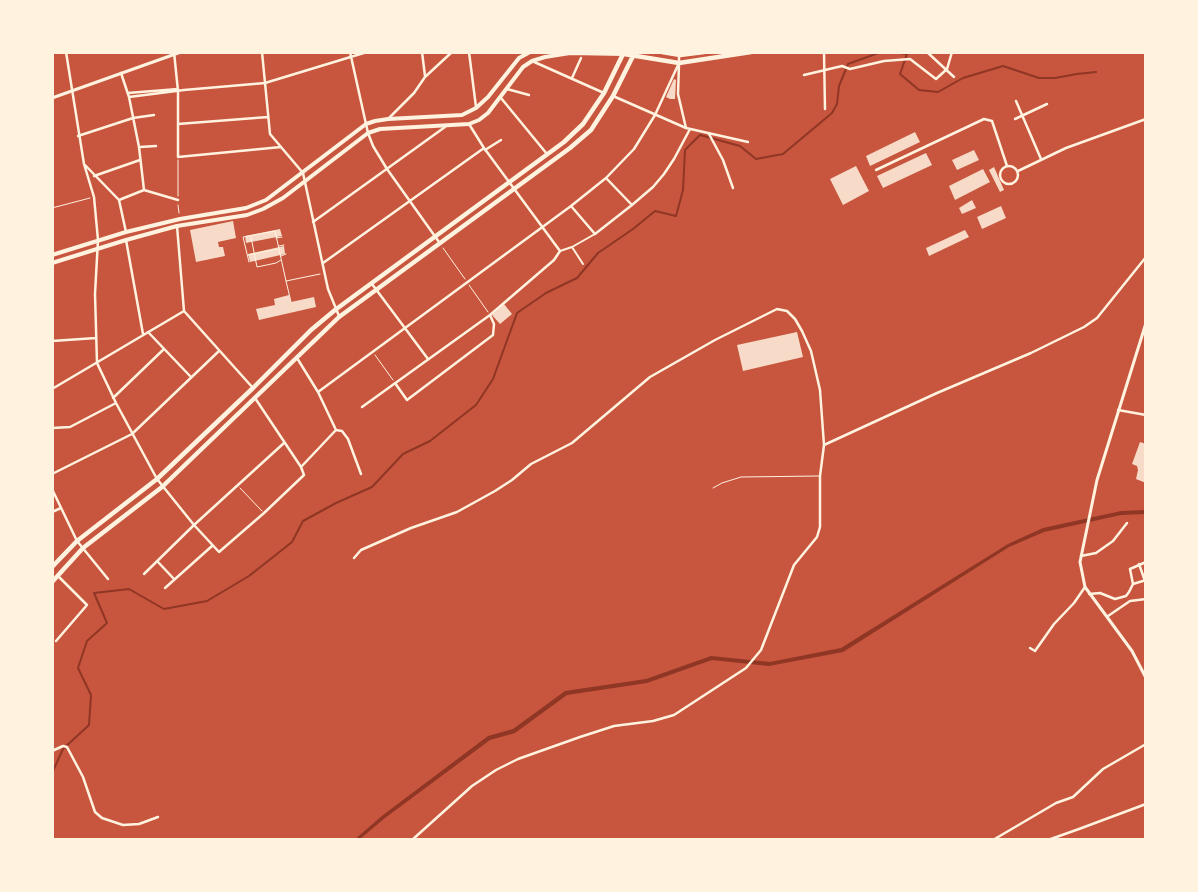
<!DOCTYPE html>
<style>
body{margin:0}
#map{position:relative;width:1198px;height:892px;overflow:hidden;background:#c8553d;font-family:"Varela Round",sans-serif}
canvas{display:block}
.frame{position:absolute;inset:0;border:54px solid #fff3e0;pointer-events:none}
</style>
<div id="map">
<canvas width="1198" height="892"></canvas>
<div class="frame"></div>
</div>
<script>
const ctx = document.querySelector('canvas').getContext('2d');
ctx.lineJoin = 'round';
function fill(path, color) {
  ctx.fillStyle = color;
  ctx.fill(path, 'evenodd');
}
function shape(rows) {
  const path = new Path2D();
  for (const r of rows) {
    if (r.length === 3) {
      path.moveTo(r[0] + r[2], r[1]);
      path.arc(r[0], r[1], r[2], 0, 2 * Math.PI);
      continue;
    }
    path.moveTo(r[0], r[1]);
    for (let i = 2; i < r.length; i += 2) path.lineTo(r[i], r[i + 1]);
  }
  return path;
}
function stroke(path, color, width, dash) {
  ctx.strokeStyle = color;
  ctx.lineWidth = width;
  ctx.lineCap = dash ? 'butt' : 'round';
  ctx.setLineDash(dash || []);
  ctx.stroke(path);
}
const water = shape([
 [1145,510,1145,514,1121,515,1044,532,1009,547,843,652,769,666,712,660,647,683,567,695,515,733,490,740,385,818,360,839,354,840,383,815,488,736,513,729,565,691,646,679,711,656,770,662,841,648,1008,544,1043,528,1121,511]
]);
const stream = shape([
 [892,52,907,54,900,74,919,90,938,92,963,78,1003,66,1039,78,1055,78,1077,74,1096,72],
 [52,773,63,749,89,725,91,695,78,668,87,641,107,623,94,593,129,589,164,609,207,601,249,576,292,542,303,521,336,503,372,487,403,454,430,441,476,405,493,379,517,313,546,293,577,278,598,253,633,229,655,211,676,216,683,190,685,150,700,135,740,146,756,159,783,154,832,113,837,104,839,86,848,64,881,52]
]);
const building = shape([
 [674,79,676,80,675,99,670,99,666,97],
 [915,132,920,142,870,166,866,156],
 [974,150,979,160,957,170,952,160],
 [926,153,932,165,883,188,877,176],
 [856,166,869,191,843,205,830,179],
 [994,167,1004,190,1000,192,989,170],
 [983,169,990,182,955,200,949,186],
 [972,200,976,208,962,214,959,208],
 [1001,206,1006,218,982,229,977,217],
 [233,221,236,238,218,242,219,247,223,247,225,256,196,262,190,230],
 [280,229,282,236,246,243,245,236],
 [965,230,969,237,929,256,926,248],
 [284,246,285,254,250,262,248,254],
 [289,295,291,302,314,297,316,307,259,320,256,309,275,305,274,299],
 [504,304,512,314,500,324,492,315],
 [797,332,803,357,743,371,737,345],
 [1140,442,1146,444,1146,483,1136,479,1138,470,1137,466,1132,464]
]);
const path = shape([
 [178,160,178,196],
 [178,205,179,213],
 [52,208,90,198],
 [251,237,257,267,276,263,281,260],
 [276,238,282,237],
 [279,246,284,245],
 [443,248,465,279],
 [248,255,278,249],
 [281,256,286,254],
 [249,262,243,237,275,231,286,281],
 [469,285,488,312],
 [291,302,286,281,320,274],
 [375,355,393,380],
 [240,488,262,511]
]);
const service = shape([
 [713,488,722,483,741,477,819,476]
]);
const pedestrian = shape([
 [572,247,583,264],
 [560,251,572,247,595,234]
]);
const minor = shape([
 [66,52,84,164,94,197,98,240,95,294,97,363,116,403,157,479,194,525,219,552,264,513,304,475,301,467,255,398],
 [174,52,178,91,178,157,281,147],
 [262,52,270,134,303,173,328,289,339,316],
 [350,52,368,133,373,146,387,169,439,242],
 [422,52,425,76],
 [469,52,476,107],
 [824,52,825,109],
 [927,52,954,77],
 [532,61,604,93],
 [679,64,678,94,686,128],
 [121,73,129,97,139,147,144,190],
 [804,75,842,66,850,69,884,61,910,59,936,79,947,69,952,52],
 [572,78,581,58],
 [507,89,529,95],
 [128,93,178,89],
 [613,96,686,128,748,142],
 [129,97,184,90,265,83,367,52],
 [501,98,547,154],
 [1016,101,1041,159],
 [389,118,414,93,425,77,452,52],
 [1015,119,1047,104],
 [178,124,268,117],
 [709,134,723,160,733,188],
 [78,136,133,118,154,115],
 [140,147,156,146],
 [485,150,501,140],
 [85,165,119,200,126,232],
 [1009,175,9],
 [876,170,984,119,992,121,1007,166],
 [1018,171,1066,148,1146,119],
 [94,176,140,160],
 [606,178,632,205],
 [119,200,144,190,178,200],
 [571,206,595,234,632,205,653,187,664,174,674,159,690,129],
 [313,222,445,127],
 [177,226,184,311,253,388],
 [126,240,143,334],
 [323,263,484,148],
 [372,284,428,359],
 [148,332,191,377],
 [52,341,96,338],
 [297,358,318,392,336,430,342,431,348,439,361,474],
 [395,383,407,400,493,335,494,324,490,315],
 [52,389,184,311],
 [318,392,571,206,606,178,634,149,655,115,679,63,679,56],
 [113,398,164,349],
 [362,407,490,315,554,260,560,251,484,148,469,124],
 [1118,410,1146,415],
 [52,428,70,427,116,403],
 [824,445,937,393,1031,353,1084,327,1097,318,1146,257],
 [301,467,336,430],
 [52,474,132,434,219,351],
 [52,489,77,541,108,579],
 [52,512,61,508],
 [1081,556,1096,553,1113,541,1127,523],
 [354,558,361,550,411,528,457,512,495,491,512,480,531,464,572,443,650,377,715,340,777,309,787,311,795,319,802,331,811,351,820,390,824,445,820,476,820,527,817,537,794,565,761,650,746,668,674,715,653,721,614,726,580,737,518,759,496,770,472,786,412,840],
 [158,562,174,579],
 [1139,564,1145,581],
 [144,574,194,525,284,443],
 [1133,584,1146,580],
 [165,588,212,546],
 [1089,594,1100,593,1115,599,1126,596,1129,592,1133,584,1130,569,1146,562],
 [1108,616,1130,601,1146,599],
 [56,641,87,605,58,576],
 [1030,648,1035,651,1054,624,1074,603,1085,587],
 [52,751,63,746,67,747,83,777,95,812,102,818,123,825,139,824,158,817],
 [993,840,1056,803,1073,797,1103,769,1146,744],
 [1048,840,1079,829,1146,804]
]);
const tertiary = shape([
 [52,98,181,52],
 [1146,323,1097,480,1080,562,1085,587,1132,651,1146,678]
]);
const secondary = shape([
 [52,255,126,232,180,219,246,208,266,200,366,124,375,121,388,119,462,115,476,108,488,97,519,58,530,52],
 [52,263,126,240,177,226,247,215,263,209,283,198,368,133,380,129,469,124,479,120,488,113,523,67,532,61,545,57,570,53,624,54]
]);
const primary = shape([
 [662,52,680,55,704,52],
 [624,54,679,63,751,52],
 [52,567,77,541,157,479,253,388,311,330,335,310,564,142,583,124,604,93,624,52],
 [52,582,83,548,162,487,339,317,570,148,591,130,613,96,635,52]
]);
fill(water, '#8f3625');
stroke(stream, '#8f3625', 2);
fill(building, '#f7dbc8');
stroke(path, '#fff3e0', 1);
stroke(service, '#fff3e0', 1);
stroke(pedestrian, '#fff3e0', 2);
stroke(minor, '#fff3e0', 2.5);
stroke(tertiary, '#fff3e0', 3);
stroke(secondary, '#fff3e0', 4);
stroke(primary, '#fff3e0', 4.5);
</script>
